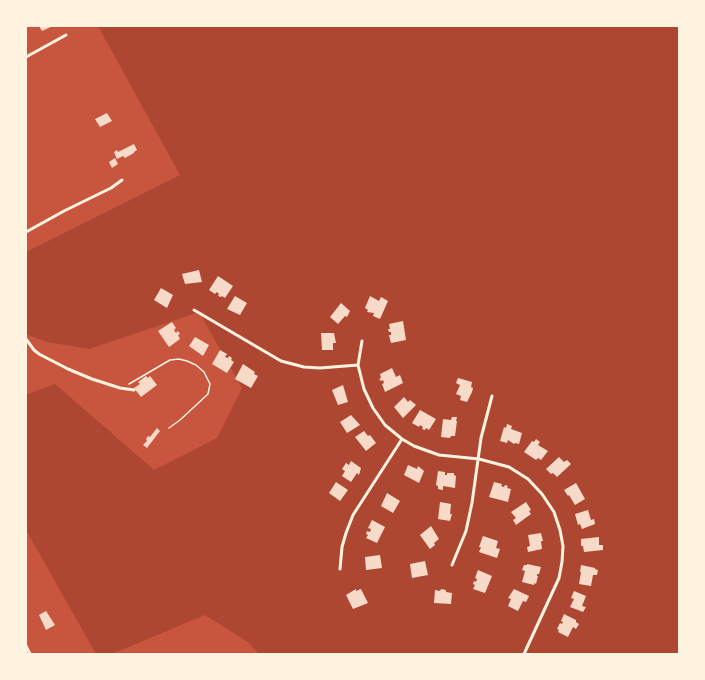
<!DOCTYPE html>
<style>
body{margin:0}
#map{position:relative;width:705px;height:680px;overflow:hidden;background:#c8553d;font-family:"Public Sans",sans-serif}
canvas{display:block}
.frame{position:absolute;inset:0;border:27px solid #fff3e0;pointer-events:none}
</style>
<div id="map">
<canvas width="705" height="680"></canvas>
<div class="frame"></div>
</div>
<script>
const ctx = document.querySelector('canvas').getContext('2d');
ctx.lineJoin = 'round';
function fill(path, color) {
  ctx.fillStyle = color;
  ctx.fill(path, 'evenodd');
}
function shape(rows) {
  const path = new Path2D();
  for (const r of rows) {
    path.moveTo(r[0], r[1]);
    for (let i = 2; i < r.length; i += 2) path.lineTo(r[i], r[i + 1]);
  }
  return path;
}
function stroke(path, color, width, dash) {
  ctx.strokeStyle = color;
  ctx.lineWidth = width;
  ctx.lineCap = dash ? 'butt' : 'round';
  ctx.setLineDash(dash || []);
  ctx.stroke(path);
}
const green = shape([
 [98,26,679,26,679,654,259,654,248,642,205,615,112,654,96,654,26,530,26,395,55,384,154,470,217,438,242,388,199,312,89,349,47,342,26,334,26,252,180,175]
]);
const building = shape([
 [39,26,53,26,42,31],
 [107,113,112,121,100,127,95,119],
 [134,144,137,150,134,152,134,153,125,158,123,156,117,159,114,152,117,150,118,152],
 [115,158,118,164,112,168,109,162],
 [199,270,202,282,185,284,182,274],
 [218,276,233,286,225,298,222,296,221,297,218,296,219,294,217,292,215,294,209,290],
 [161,288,173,295,167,308,154,300],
 [235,296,247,303,240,315,227,309],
 [370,296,379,301,381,297,388,301,380,319,373,316,374,313,367,312,368,310,365,308],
 [341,303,350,311,347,317,345,316,338,324,330,317],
 [403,321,406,340,391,343,389,335,391,335,391,332,389,332,388,329,390,329,389,324],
 [172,322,176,328,174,330,176,333,178,331,180,334,178,335,180,339,169,347,158,331],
 [321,333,334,333,336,343,333,343,333,350,322,350],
 [195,337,209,345,203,356,189,346],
 [220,350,227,354,225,357,228,358,229,356,232,358,231,360,234,362,227,373,212,364],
 [243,364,255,372,254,374,258,376,251,388,235,379],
 [392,368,396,377,400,375,403,383,385,392,382,384,384,383,383,380,381,381,379,379,381,378,380,374],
 [146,376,148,378,150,376,157,385,141,397,134,388,140,384,138,382],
 [458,378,472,382,471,387,473,388,472,392,467,402,460,400,461,396,456,394,460,385,456,383],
 [343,385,348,402,338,405,332,390],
 [404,397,408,402,410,400,416,405,403,418,394,407],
 [420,410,436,419,429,430,426,428,425,430,422,429,423,427,420,425,419,427,412,423],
 [351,415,360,425,347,433,340,422],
 [452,417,457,417,456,421,457,421,455,436,451,436,450,438,441,437,443,419,451,420],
 [507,424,512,426,511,429,522,433,519,444,515,443,514,444,508,440,507,443,500,441,504,427,506,428],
 [157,428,160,431,147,448,143,445,147,441,146,439,148,436,150,437],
 [364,431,368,436,370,435,376,443,366,451,355,437],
 [536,439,540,442,538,445,548,451,541,460,538,458,536,460,524,452,532,441,534,442],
 [559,457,564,462,567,460,571,464,557,477,553,473,551,474,546,469],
 [351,461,361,468,359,475,357,473,351,482,342,476,345,471,342,469,346,463,349,465],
 [408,465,417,469,418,466,424,471,419,483,404,475],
 [438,471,445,472,445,475,447,475,447,473,454,473,454,475,456,476,455,488,443,486,443,490,438,489,438,486,436,485],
 [336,482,348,490,340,501,329,493],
 [494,482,502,484,501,486,504,487,505,485,508,486,507,488,511,489,508,502,489,497],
 [576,483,585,499,575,505,569,495,568,496,564,490],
 [387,493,400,501,393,513,381,506],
 [440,502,451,504,450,514,452,514,450,521,438,519],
 [526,502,531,510,529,511,531,514,516,525,513,520,516,518,511,512],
 [588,510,591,520,594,519,595,524,582,529,580,524,578,525,575,514],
 [372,520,385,527,377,543,366,538,368,535,366,534,367,531,370,532,371,529,368,528],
 [431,526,439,539,434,543,435,545,430,549,420,535],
 [541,533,543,541,541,541,542,549,528,552,527,547,530,546,528,535],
 [483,536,498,541,496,548,500,549,497,558,479,552,481,547,479,547],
 [599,537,599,545,603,545,603,550,584,552,583,546,581,546,581,539],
 [380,555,382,568,366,570,365,557],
 [425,561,428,575,412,578,410,564],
 [527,564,541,567,539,574,537,574,537,576,538,576,536,584,534,583,534,585,522,582,525,571,522,570,524,565,527,565],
 [581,565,595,568,595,569,598,570,597,575,593,575,591,586,579,584,581,572,580,572],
 [478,570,492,576,485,593,473,589,475,585,473,584,474,581,476,582,477,579,475,578],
 [356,589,356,591,361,589,368,603,353,609,346,595],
 [441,589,446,590,446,592,452,593,451,604,434,603,435,590,440,591],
 [514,589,529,596,526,602,523,601,518,611,508,606,511,599,508,598],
 [574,591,586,596,582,606,586,607,583,612,570,607,574,599,571,598],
 [46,611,55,625,46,630,39,615],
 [564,614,576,620,576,622,579,624,576,629,573,627,568,637,558,632,559,630,557,629,560,623,562,624,563,622,561,621]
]);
const path = shape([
 [129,384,170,360,179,359,187,361,196,365,204,372,210,384,208,394,180,420,169,428]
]);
const minor = shape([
 [26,57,66,35],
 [26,232,64,211,111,188,122,180],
 [194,310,281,361,304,367,320,368,358,365],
 [26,339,34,350,39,354,68,369,92,379,120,388,134,390],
 [362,341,358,365,364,389,373,408,385,425,402,439,414,446,439,455,479,459,509,467,528,479,542,494,554,512,560,530,563,546,562,562,559,578,524,654],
 [452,565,466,531,472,503,481,438,492,396],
 [340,569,342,547,346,533,353,515,402,439],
 [26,646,30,654]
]);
fill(green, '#ae4732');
fill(building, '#f7dbc8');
stroke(path, '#fff3e0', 1.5);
stroke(minor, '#fff3e0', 3);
</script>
